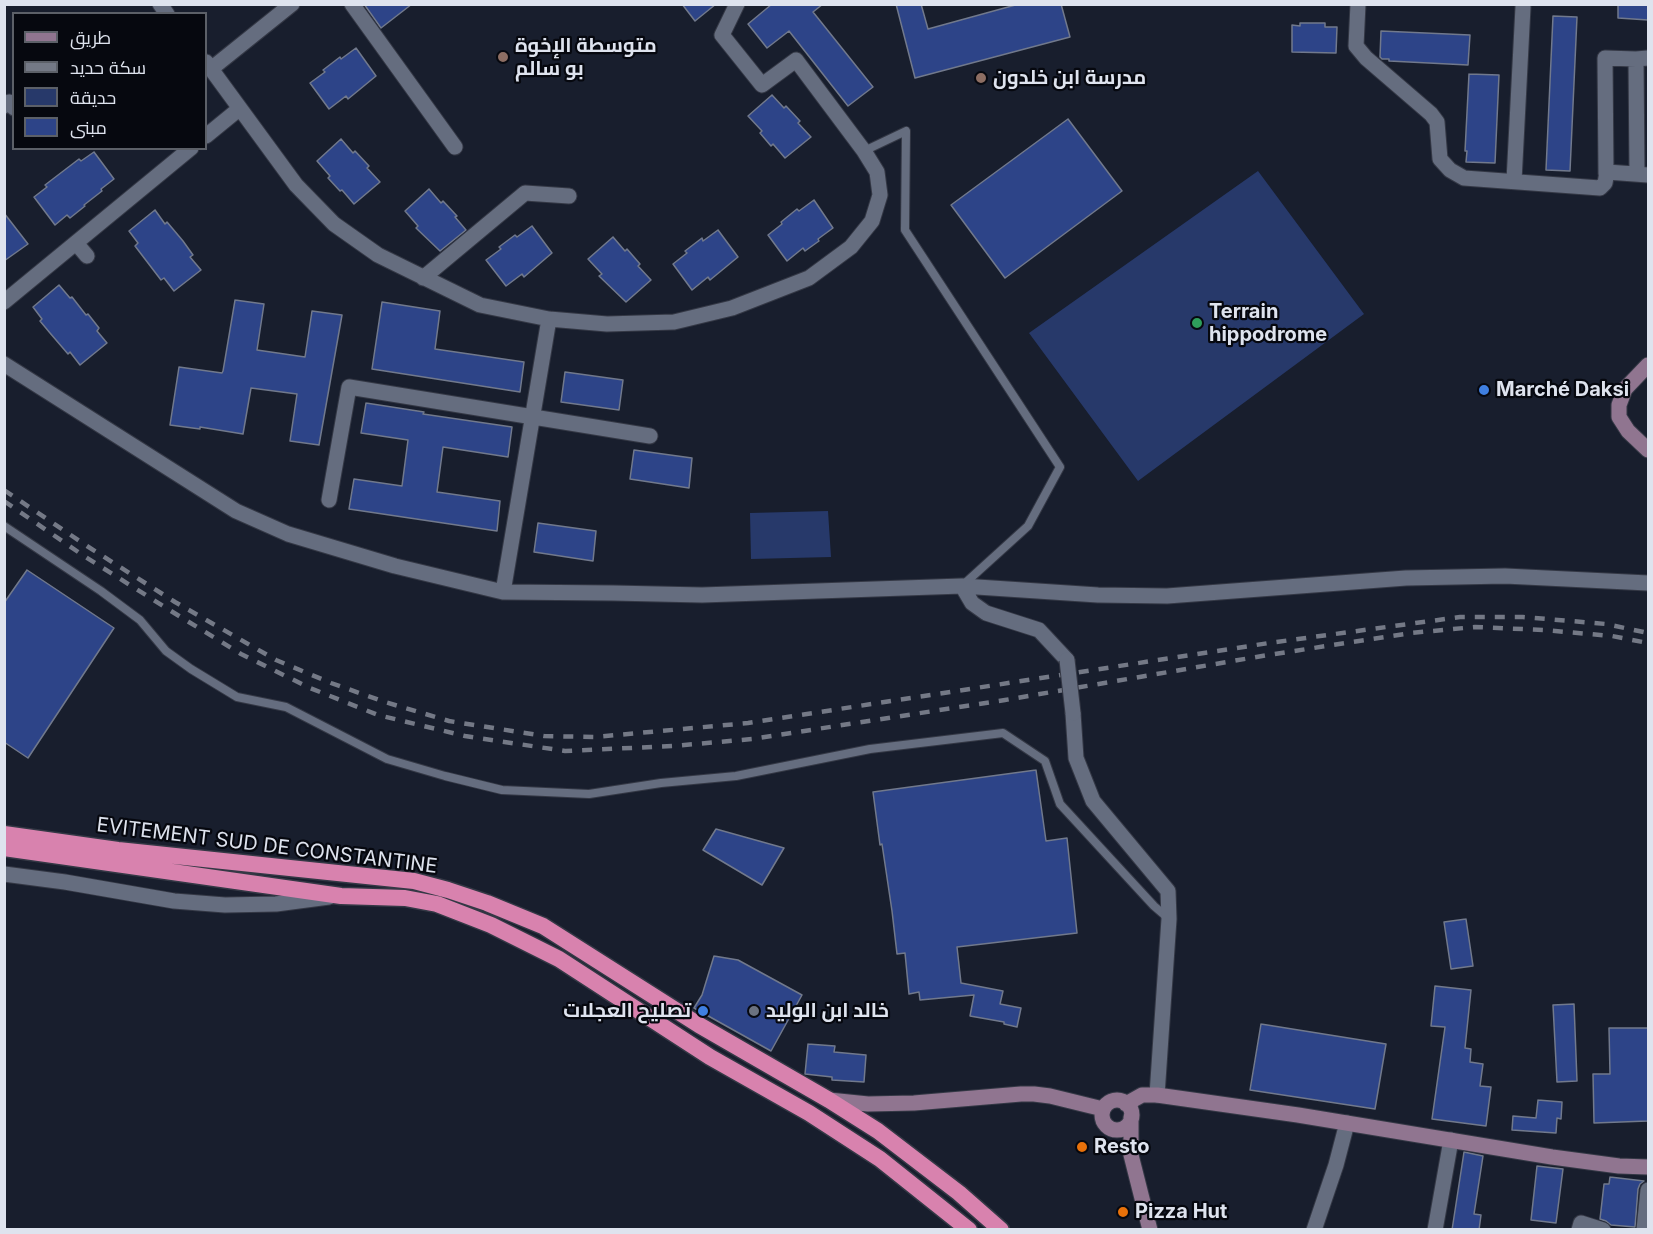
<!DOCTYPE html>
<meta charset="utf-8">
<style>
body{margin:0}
#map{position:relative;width:1653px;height:1234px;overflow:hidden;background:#181e2d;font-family:Inter,Cairo,sans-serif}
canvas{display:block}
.frame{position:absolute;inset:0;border:6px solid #dee3ee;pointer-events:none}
.legend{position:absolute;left:12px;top:12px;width:195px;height:138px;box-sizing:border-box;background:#06080f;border:2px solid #5c6068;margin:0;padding:8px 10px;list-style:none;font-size:18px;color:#dee3ee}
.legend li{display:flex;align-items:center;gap:12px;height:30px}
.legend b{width:30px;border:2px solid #5c6068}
</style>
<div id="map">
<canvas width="1653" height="1234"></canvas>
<div class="frame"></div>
<ul class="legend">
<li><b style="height:8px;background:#907590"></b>طريق</li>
<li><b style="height:8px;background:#747986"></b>سكة حديد</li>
<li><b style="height:16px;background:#27396a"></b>حديقة</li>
<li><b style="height:16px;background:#2d4488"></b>مبنى</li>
</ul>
</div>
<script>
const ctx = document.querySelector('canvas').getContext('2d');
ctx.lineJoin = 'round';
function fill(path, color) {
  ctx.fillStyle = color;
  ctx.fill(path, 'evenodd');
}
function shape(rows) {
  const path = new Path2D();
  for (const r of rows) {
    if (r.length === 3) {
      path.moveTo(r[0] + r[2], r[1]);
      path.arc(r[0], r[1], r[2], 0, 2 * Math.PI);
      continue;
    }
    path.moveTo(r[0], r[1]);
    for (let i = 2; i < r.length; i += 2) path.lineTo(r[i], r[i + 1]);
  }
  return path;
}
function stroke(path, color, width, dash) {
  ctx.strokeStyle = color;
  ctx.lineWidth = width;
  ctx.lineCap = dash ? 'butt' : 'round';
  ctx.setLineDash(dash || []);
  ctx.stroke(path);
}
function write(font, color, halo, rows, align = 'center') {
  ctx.font = font + ' Inter,Cairo,sans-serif';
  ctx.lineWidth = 4.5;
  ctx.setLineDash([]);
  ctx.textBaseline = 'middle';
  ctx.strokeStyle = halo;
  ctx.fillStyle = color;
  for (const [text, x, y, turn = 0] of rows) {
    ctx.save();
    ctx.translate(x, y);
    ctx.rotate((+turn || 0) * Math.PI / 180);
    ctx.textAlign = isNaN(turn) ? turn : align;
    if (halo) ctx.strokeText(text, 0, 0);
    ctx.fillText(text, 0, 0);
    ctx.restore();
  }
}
const green = shape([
 [1258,171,1364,314,1138,481,1029,333],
 [828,511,831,557,751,559,750,513]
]);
const building = shape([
 [364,4,412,4,381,28,364,4],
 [682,4,716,4,695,21,682,4],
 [772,4,823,4,813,12,873,87,848,106,789,31,767,48,748,24,772,4],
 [896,4,921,4,928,29,1019,4,1061,4,1070,37,915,78,896,4],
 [1618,4,1648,4,1648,20,1618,18,1618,4],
 [1553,16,1577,17,1570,171,1546,170,1553,16],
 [1300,23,1325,23,1325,27,1337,27,1336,53,1292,52,1292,25,1300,26,1300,23],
 [1381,31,1470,35,1468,65,1389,61,1389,59,1382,59,1380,57,1381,31],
 [356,48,376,76,348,99,346,96,329,109,310,83,325,72,323,70,340,57,341,59,356,48],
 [1469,74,1499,75,1495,163,1466,162,1467,151,1465,151,1469,74],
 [772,95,784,108,786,106,800,121,798,123,811,137,785,158,773,144,771,146,760,133,762,131,748,116,772,95],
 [1068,119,1122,191,1005,278,951,205,1068,119],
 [341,139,353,153,355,151,369,166,367,168,380,182,354,204,342,190,340,191,328,178,330,176,317,161,341,139],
 [94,152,114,179,101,189,102,191,84,205,85,206,70,218,67,215,55,225,34,197,47,187,45,185,79,159,81,161,94,152],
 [429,189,441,203,443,201,457,216,455,217,466,230,440,251,416,228,418,226,405,211,429,189],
 [814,200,833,228,818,239,819,241,805,251,803,248,787,261,768,235,782,224,781,222,797,209,799,211,814,200],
 [155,210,165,224,167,222,183,241,193,255,190,257,201,270,174,291,164,278,161,280,135,246,138,243,129,231,155,210],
 [4,213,28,244,4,261,4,213],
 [532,226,552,253,524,277,522,274,506,286,486,260,501,249,499,247,515,235,517,237,532,226],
 [718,230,738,257,710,280,708,277,692,290,673,264,687,253,685,251,702,238,703,241,718,230],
 [613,237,625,251,627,249,640,264,638,266,651,280,626,302,599,276,602,274,588,259,613,237],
 [59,285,70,298,72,297,86,315,88,314,99,328,97,331,107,343,80,365,70,352,68,354,50,333,40,321,42,319,33,307,59,285],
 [235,300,264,304,257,350,305,357,312,311,342,315,319,445,290,441,297,394,251,388,243,434,200,427,200,429,170,425,179,367,222,373,223,371,235,300],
 [382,302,440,311,435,349,524,362,520,392,372,369,382,302],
 [565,372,623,380,619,410,561,402,565,372],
 [366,403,424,412,423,414,512,427,508,457,443,447,437,492,500,501,497,531,349,509,354,479,402,486,408,440,361,433,366,403],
 [634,450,692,458,689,488,630,479,634,450],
 [538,523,596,531,593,561,534,552,538,523],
 [27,570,114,628,28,758,4,742,4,603,27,570],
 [1036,770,1046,841,1067,838,1077,933,957,947,961,983,1003,991,1000,1004,1021,1008,1017,1027,1004,1024,1004,1022,970,1016,974,995,920,1000,919,992,909,994,905,953,897,954,892,911,882,844,880,845,873,792,1036,770],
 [716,829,784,848,762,885,703,850,716,829],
 [1466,919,1473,966,1451,969,1444,922,1466,919],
 [714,956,738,960,802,995,771,1051,694,1008,702,995,714,956],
 [1435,986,1471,990,1465,1048,1471,1049,1470,1062,1483,1064,1480,1086,1491,1087,1486,1126,1432,1119,1445,1027,1431,1026,1435,986],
 [1574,1004,1577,1081,1557,1082,1553,1005,1574,1004],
 [1261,1024,1386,1044,1375,1109,1250,1090,1261,1024],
 [1609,1028,1648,1028,1648,1121,1594,1123,1593,1074,1610,1074,1609,1028],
 [808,1044,835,1046,834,1052,866,1055,864,1082,832,1080,832,1077,805,1074,808,1044],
 [1538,1100,1562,1102,1561,1119,1557,1118,1556,1133,1512,1130,1513,1116,1536,1118,1538,1100],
 [1464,1152,1483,1156,1474,1214,1481,1215,1479,1230,1452,1230,1464,1152],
 [1537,1166,1563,1169,1556,1223,1531,1220,1537,1166],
 [1610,1177,1644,1181,1640,1184,1638,1189,1635,1227,1611,1225,1606,1221,1600,1219,1604,1184,1609,1184,1610,1177]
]);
const service = shape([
 [864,151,906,131,905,230,1060,467,1028,526,963,585],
 [4,526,101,591,140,620,166,651,191,669,237,697,286,707,387,759,445,776,502,790,589,794,661,783,736,776,870,749,1003,733,1045,761,1060,804,1154,906,1168,918]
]);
const minor = shape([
 [160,4,167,14],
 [352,4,455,147],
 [1358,4,1356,46,1366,58,1431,114,1437,122,1440,159,1450,170,1464,178,1600,188,1605,183,1607,172,1648,175],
 [206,62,296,185,334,224,378,255,480,305,549,319,607,324,674,322,732,308,809,278,851,247,872,221,880,195,877,172,864,151,796,60,762,85,722,35,737,4],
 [211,69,292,4],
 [4,106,9,102,14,108],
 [206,136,239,109],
 [1606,174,1605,58,1636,59],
 [1637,174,1636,59,1648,58],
 [1514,181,1523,7],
 [76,243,87,256],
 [423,278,525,193,569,196],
 [4,302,191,148],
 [4,364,236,511,288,534,395,566,503,592,613,593,702,595,962,586,1098,595,1167,596,1406,578,1505,576,1648,583],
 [329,500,349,387,650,436],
 [962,586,972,603,986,613,1039,630,1067,660],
 [503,592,549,319],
 [1073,713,1076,758,1093,801,1168,891,1169,919,1157,1095],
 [4,874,65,882,174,901,225,905,276,904,329,897],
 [1314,1230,1336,1165,1347,1123],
 [1435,1230,1451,1140],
 [1579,1230,1581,1223,1603,1230],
 [1644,1230,1648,1190]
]);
const secondary = shape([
 [1648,365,1625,389,1619,405,1619,417,1628,431,1648,450],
 [829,1100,868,1104,914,1103,1021,1094,1034,1094,1050,1096,1103,1109],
 [1117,1115,15],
 [1126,1104,1142,1095,1157,1095,1298,1115,1552,1157,1619,1166,1648,1167],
 [1131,1117,1131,1155,1150,1230]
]);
const trunk = shape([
 [4,834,118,850,414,881,448,890,487,903,543,926,699,1025,829,1100,878,1131,959,1193,1001,1230],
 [4,848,341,896,405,898,437,904,491,925,559,959,710,1057,809,1113,880,1159,969,1230]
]);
const rail = shape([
 [4,490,87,546,175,602,276,660,331,683,385,702,449,721,544,736,595,737,748,723,1269,643,1460,617,1523,617,1606,624,1648,633],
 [4,501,84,556,171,611,241,654,310,688,378,715,465,736,565,751,673,746,752,739,1005,700,1268,655,1411,633,1475,627,1544,630,1612,636,1648,643]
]);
const minorBridge = shape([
 [1067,660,1073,713]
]);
const markers = [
 [503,57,6,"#8d6e63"],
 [981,78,6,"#8d6e63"],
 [1197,323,6,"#2e9e5b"],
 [1484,390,6,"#3f7fe0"],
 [703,1011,6,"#3f7fe0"],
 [754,1011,6,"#6b7280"],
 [1082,1147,6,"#e8710a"],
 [1123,1212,6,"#e8710a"]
];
const poiNames = [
 ["متوسطة الإخوة",515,46],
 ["بو سالم",515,69],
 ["مدرسة ابن خلدون",993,78],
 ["Terrain",1209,312],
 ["hippodrome",1209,335],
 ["Marché Daksi",1496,390],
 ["تصليح العجلات",691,1011,"right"],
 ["خالد ابن الوليد",766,1011],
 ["Resto",1094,1147],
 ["Pizza Hut",1135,1212]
];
const streetNames = [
 ["EVITEMENT SUD DE CONSTANTINE",267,846,7]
];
fill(green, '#27396a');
fill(building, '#2d4488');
stroke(building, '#71798c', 1.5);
stroke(service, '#343845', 10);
stroke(minor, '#343845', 17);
stroke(secondary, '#343845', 17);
stroke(trunk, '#343845', 19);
stroke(service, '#656d7f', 8);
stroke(minor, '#656d7f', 15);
stroke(secondary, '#907590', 15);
stroke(trunk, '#d882ae', 16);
stroke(rail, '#747986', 4.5, [10, 10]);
stroke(minorBridge, '#343845', 17, []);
stroke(minorBridge, '#656d7f', 15);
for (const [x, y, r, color] of markers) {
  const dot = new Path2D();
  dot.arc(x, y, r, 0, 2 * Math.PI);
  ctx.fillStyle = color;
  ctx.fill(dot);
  stroke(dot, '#06080f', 2);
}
write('bold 20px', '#dee3ee', '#06080f', poiNames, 'left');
write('20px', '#dee3ee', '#06080f', streetNames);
</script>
